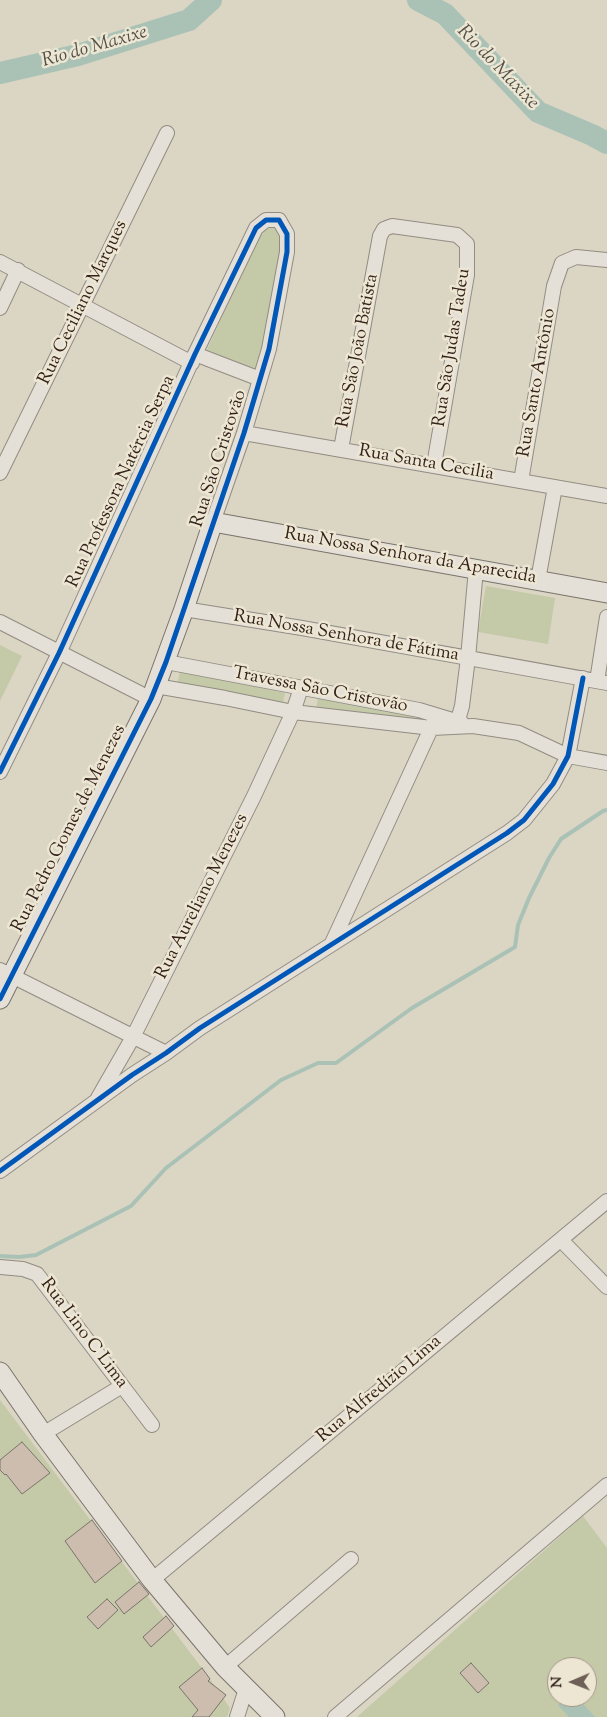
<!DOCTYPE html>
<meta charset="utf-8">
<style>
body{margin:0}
#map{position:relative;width:607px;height:1717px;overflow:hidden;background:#dbd5c4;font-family:"Sorts Mill Goudy",serif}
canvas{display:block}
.north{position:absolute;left:547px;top:1657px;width:50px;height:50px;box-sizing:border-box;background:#ede6d3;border:1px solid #a39789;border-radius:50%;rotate:269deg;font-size:14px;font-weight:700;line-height:20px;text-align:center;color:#33211b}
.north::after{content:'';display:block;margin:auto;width:18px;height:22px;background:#6e6056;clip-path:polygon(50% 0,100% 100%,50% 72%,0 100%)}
</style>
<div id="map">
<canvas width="607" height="1717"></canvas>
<div class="north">N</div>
</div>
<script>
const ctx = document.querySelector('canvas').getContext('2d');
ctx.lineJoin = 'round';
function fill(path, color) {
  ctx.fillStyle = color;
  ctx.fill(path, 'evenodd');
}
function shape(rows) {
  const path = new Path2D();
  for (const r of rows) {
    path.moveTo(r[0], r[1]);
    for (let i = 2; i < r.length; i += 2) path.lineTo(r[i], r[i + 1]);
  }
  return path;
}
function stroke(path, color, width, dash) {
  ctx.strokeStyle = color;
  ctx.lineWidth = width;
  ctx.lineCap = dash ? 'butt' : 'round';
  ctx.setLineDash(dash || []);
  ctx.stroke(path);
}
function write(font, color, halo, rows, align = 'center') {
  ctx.font = font + ' "Sorts Mill Goudy",serif';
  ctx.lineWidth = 5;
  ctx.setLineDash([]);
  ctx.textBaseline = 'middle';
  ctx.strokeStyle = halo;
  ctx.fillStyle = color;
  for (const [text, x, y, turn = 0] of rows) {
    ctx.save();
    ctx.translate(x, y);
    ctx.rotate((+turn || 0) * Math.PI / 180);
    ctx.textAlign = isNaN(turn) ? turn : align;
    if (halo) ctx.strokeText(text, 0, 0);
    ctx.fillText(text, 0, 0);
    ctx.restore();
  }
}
const green = shape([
 [277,227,283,232,264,362,257,368,250,370,207,350,255,243,265,230,270,228],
 [486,586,555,598,548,644,478,632],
 [0,645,22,656,0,701],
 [180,671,285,693,282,707,177,685],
 [318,697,420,712,419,725,316,710],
 [0,1400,210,1679,230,1708,227,1717,0,1717],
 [583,1516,607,1548,607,1717,357,1717],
 [557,1667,587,1667,587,1697,557,1697]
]);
const water = shape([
 [567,1697,577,1697,595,1717,569,1717,558,1705]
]);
const stream = shape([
 [0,1256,19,1257,36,1255,131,1206,166,1168,281,1080,318,1063,336,1063,412,1008,515,947,518,925,529,898,549,858,561,839,603,811,607,810]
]);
const river = shape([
 [418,0,445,14,538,112,592,135,607,143],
 [0,73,78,55,189,20,211,0]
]);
const building = shape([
 [22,1442,50,1473,22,1494,6,1474,5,1475,0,1470,0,1460,22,1442],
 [92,1520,122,1561,95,1583,65,1541,92,1520],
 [139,1582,149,1594,124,1614,115,1602,139,1582],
 [107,1599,118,1610,98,1629,87,1617,107,1599],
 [166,1616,174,1626,151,1647,143,1637,166,1616],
 [471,1663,489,1683,478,1693,460,1673,471,1663],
 [202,1668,210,1679,208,1681,226,1695,209,1717,192,1717,198,1710,179,1687,202,1668]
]);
const street = shape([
 [0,262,192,363],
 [0,308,18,270],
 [195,354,260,379],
 [244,433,607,496],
 [341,449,380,236,384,229,392,226,457,235,467,244,467,275,434,465],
 [0,473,167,133],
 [521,481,554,286,562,263,576,257,607,260],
 [538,580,555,487],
 [184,609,302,628,607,683],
 [0,622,151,699],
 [166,662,419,710,462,723],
 [597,681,607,617],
 [156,686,225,698,293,712,432,728,473,726,519,733,568,756,607,763],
 [456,727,462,706,468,658,476,569],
 [0,772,59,653,195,354,256,228,266,220,279,220,287,234,287,252,269,349,244,433,213,522],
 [332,943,434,722],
 [0,970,166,1053],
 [98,1098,133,1037,254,796,293,712,301,688],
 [0,1171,132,1075,166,1053,200,1028,507,833,524,820,553,784,568,756,583,678],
 [561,1240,607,1287],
 [0,1267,23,1269,37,1274,152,1425],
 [43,1434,122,1386],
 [152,1580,607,1201],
 [225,1667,351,1559],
 [237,1717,246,1689],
 [335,1717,607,1485]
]);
const secondary = shape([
 [0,999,151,699,184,609,213,522,607,593],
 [0,1372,43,1434,152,1580,225,1667,275,1717]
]);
const cycleway = shape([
 [0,772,59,653,195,354,256,228,266,220,279,220,287,234,287,252,269,349,244,433,166,662,151,699,0,999],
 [0,1171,132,1075,166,1053,200,1028,507,833,524,820,553,784,568,756,583,678]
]);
const streetNames = [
 ["Rua Ceciliano Marques",84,303,-64],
 ["Rua São Judas Tadeu",453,348,-81],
 ["Rua São João Batista",359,351,-79],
 ["Rua Santo Antônio",538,383,-80],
 ["Rua São Cristovão",220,459,-72],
 ["Rua Santa Cecilia",426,464,10],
 ["Rua Professora Natércia Serpa",122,482,-65],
 ["Rua Nossa Senhora da Aparecida",410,557,10],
 ["Rua Nossa Senhora de Fátima",346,637,10],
 ["Travessa São Cristovão",320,691,11],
 ["Rua Pedro Gomes de Menezes",70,829,-63],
 ["Rua Aureliano Menezes",203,897,-63],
 ["Rua Lino C Lima",83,1334,53],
 ["Rua Alfredízio Lima",380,1390,-40]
];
const waterNames = [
 ["Rio do Maxixe",95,48,-16],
 ["Rio do Maxixe",497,68,46]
];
fill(green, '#c4c9a8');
fill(water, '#aac2b6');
stroke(stream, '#aac2b6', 4);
stroke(river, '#aac2b6', 22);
fill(building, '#cdbdaf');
stroke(building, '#7a746b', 1);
stroke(street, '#928c82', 16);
stroke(secondary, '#7a746b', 21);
stroke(street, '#e4e0d8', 14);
stroke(secondary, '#e4e0d8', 19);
stroke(cycleway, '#0057b8', 5);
write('18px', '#33211b', '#ede6d3', streetNames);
write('italic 19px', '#504f48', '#ede6d3', waterNames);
</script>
